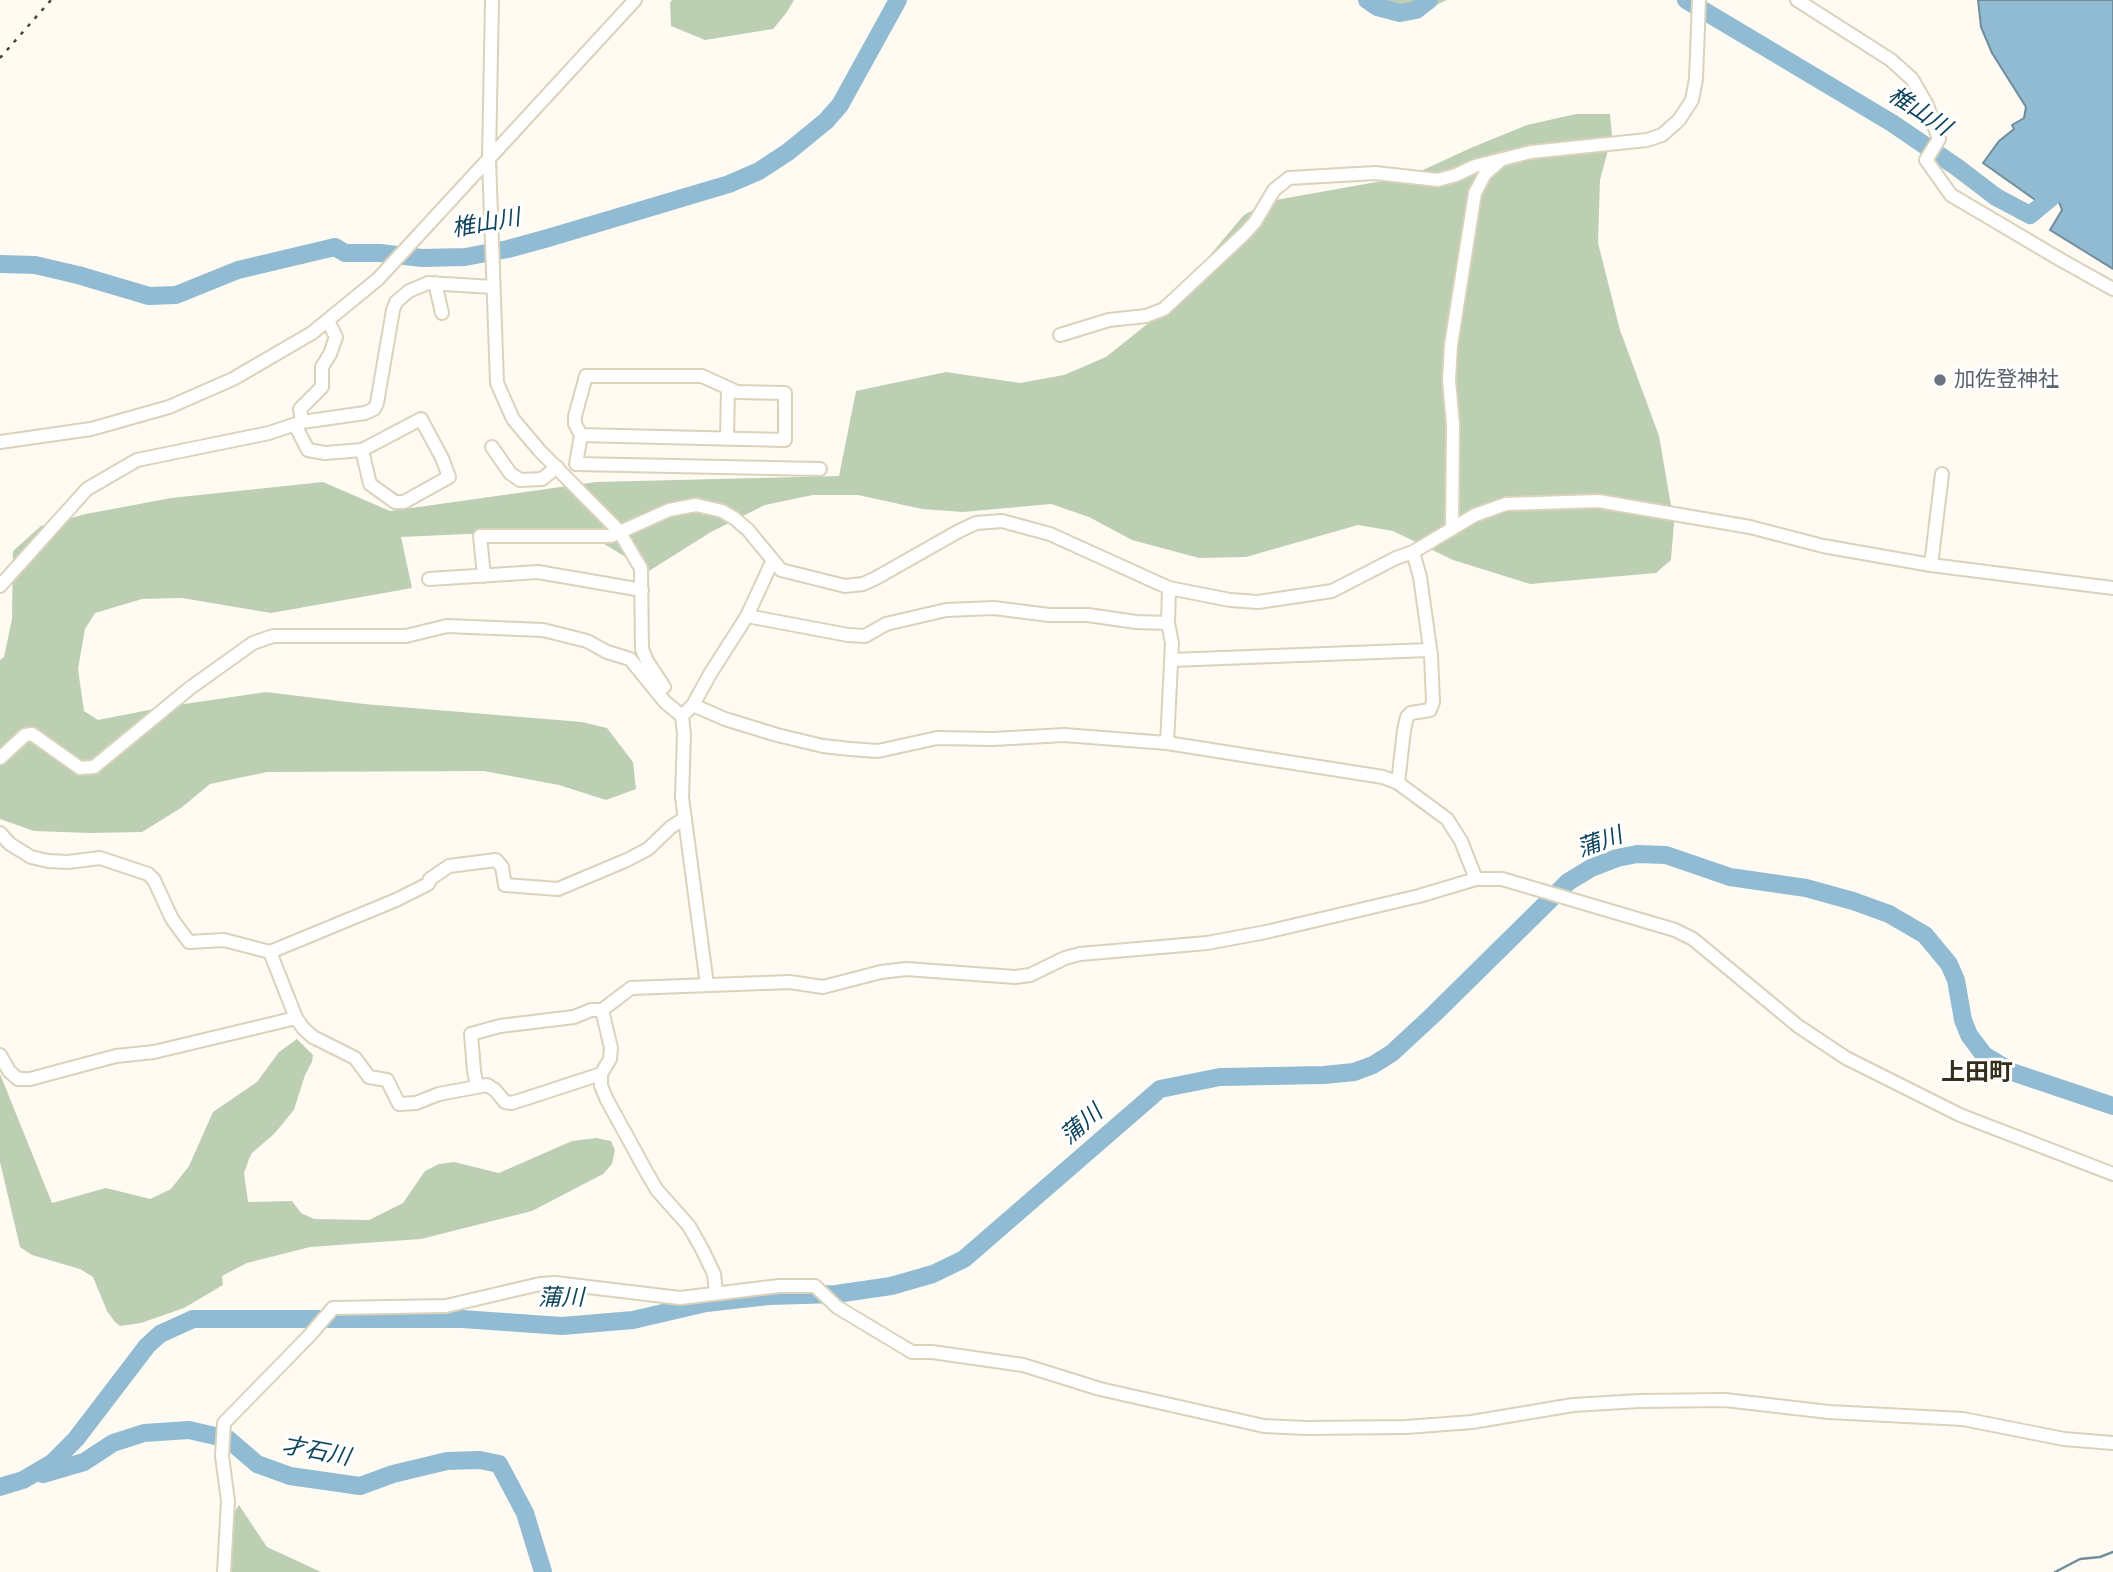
<!DOCTYPE html>
<meta charset="utf-8">
<style>
body{margin:0}
canvas{display:block;background:#fffbf2}
</style>
<canvas width="2113" height="1572"></canvas>
<script>
const ctx = document.querySelector('canvas').getContext('2d');
ctx.lineJoin = 'round';
function fill(path, color) {
  ctx.fillStyle = color;
  ctx.fill(path, 'evenodd');
}
function shape(rows) {
  const path = new Path2D();
  for (const r of rows) {
    path.moveTo(r[0], r[1]);
    for (let i = 2; i < r.length; i += 2) path.lineTo(r[i], r[i + 1]);
  }
  return path;
}
function stroke(path, color, width, dash) {
  ctx.strokeStyle = color;
  ctx.lineWidth = width;
  ctx.lineCap = dash ? 'butt' : 'round';
  ctx.setLineDash(dash || []);
  ctx.stroke(path);
}
function write(font, color, halo, rows, align = 'center') {
  ctx.font = font + ' Arial,"Noto Sans JP",sans-serif';
  ctx.lineWidth = 6;
  ctx.setLineDash([]);
  ctx.textBaseline = 'middle';
  ctx.strokeStyle = halo;
  ctx.fillStyle = color;
  for (const [text, x, y, turn = 0] of rows) {
    ctx.save();
    ctx.translate(x, y);
    ctx.rotate((+turn || 0) * Math.PI / 180);
    ctx.textAlign = isNaN(turn) ? turn : align;
    if (halo) ctx.strokeText(text, 0, 0);
    ctx.fillText(text, 0, 0);
    ctx.restore();
  }
}
const green = shape([
 [672,0,794,0,787,12,773,29,705,40,671,26,670,3],
 [1368,0,1447,0,1413,16,1385,10],
 [1576,114,1610,114,1612,135,1600,180,1598,243,1620,330,1659,436,1674,523,1671,560,1656,573,1530,584,1453,560,1393,531,1358,525,1246,557,1199,558,1132,540,1089,517,1051,504,963,512,922,509,858,495,813,495,765,505,711,532,649,571,579,529,401,537,412,588,271,613,182,598,142,599,95,613,85,629,78,669,84,711,98,720,164,707,266,692,364,704,582,722,607,728,633,762,636,789,606,800,559,785,484,771,267,772,210,784,181,808,142,832,90,833,34,831,0,819,0,660,4,657,12,619,13,551,41,526,86,514,171,498,323,482,390,511,596,482,839,476,856,391,946,372,1020,383,1064,375,1106,357,1161,313,1244,215,1270,201,1410,176,1473,147,1527,125],
 [297,1039,313,1055,312,1062,305,1075,294,1110,274,1134,252,1153,249,1159,244,1173,248,1202,292,1201,301,1213,314,1219,369,1220,403,1203,425,1171,439,1164,454,1162,499,1173,572,1141,596,1138,611,1141,615,1150,612,1164,603,1174,532,1211,421,1239,310,1247,247,1263,222,1276,223,1285,184,1308,141,1323,120,1326,115,1322,107,1311,93,1277,80,1269,32,1255,20,1247,0,1162,0,1074,52,1203,106,1188,150,1199,171,1189,189,1166,213,1112,257,1082,279,1052],
 [239,1505,267,1547,321,1572,230,1572,231,1518]
]);
const water = shape([
 [1978,0,2113,0,2113,269,2050,230,2062,210,2059,202,2055,201,2048,209,1983,163,1999,141,2014,129,2012,125,2024,118,2026,107,1992,53,1981,27,1978,0]
]);
const stream = shape([
 [2055,1572,2080,1559,2100,1557,2113,1552]
]);
const river = shape([
 [1367,0,1377,7,1400,13,1416,10,1429,0],
 [1686,0,1892,123,1958,168,1996,197,2030,215,2059,191],
 [0,264,35,265,78,275,149,296,176,295,238,270,335,247,345,253,380,253,422,258,465,257,508,249,548,238,729,184,759,171,788,152,826,121,840,105,898,0],
 [43,1474,84,1462,113,1443,144,1433,189,1430,228,1439,257,1464,290,1476,360,1486,393,1474,447,1461,480,1460,499,1464,525,1513,543,1572],
 [0,1487,23,1480,52,1463,76,1439,147,1346,160,1334,193,1319,462,1319,562,1326,633,1320,706,1303,769,1296,836,1294,891,1286,933,1274,964,1259,1160,1089,1220,1077,1324,1075,1354,1072,1373,1065,1392,1053,1433,1015,1568,882,1591,868,1617,858,1637,854,1666,855,1730,877,1806,888,1853,901,1889,914,1925,935,1949,964,1956,980,1963,1020,1969,1035,1984,1055,2012,1072,2113,1106]
]);
const minor = shape([
 [492,0,489,159,497,383,513,419,539,450,619,531,636,560,641,568,642,649,647,661,664,687],
 [1797,0,1891,60,1912,79,1927,105,1939,139,1926,160,1951,195,2061,260,2113,289],
 [435,283,442,313],
 [1060,335,1109,320,1146,316,1164,309,1244,234,1255,222,1274,190,1289,178,1375,173,1438,180,1456,175,1475,166,1531,152,1647,140,1662,135,1679,120,1692,100,1696,79,1699,0],
 [302,422,300,409,322,387,322,367,330,354,336,337,328,321],
 [295,425,308,450,325,453,362,450,421,419,442,458,449,477,404,502,395,502,370,484,362,450],
 [581,435,785,440,785,393,737,392,702,376,586,376,575,416,575,424,581,435,576,464,820,469],
 [727,439,728,388],
 [0,442,91,429,169,407,233,379,312,333,378,279,635,0],
 [492,447,510,473,520,480,542,479,557,467],
 [1452,529,1453,425,1449,380,1451,345,1475,193,1485,174,1501,160],
 [1931,565,1942,474],
 [484,576,480,536,611,536,669,510,696,505,722,511,734,518,748,530,781,570,845,586,863,584,876,578,959,531,976,523,1002,521,1050,534,1169,588,1230,600,1258,602,1332,591,1396,558,1413,552,1475,515,1506,504,1598,501,1750,527,1823,546,1931,565,2113,588],
 [429,579,538,572,642,590],
 [0,586,87,489,137,460,269,433,302,422,365,413,374,409,377,403,393,310,396,302,409,291,428,283,493,287],
 [747,616,848,635,865,636,886,624,946,610,994,608,1049,615,1088,615,1136,622,1168,623],
 [1171,660,1429,650],
 [693,705,725,719,777,735,823,746,850,749,878,751,937,738,993,739,1064,735,1167,743,1383,777,1398,783,1447,819,1461,841,1476,879],
 [1167,743,1172,643,1168,623,1169,588],
 [0,758,25,735,32,734,80,768,94,767,190,688,253,643,273,636,406,636,447,626,543,630,587,641,607,652,630,659,665,702,682,716],
 [1398,783,1404,730,1407,717,1411,713,1430,710,1433,702,1431,655,1420,577,1413,552],
 [0,833,10,844,31,857,48,861,68,862,100,858,148,874,154,880,172,919,189,942,224,940,270,952,396,900,428,884,430,879,449,866,496,860,502,867,505,885,558,889,627,860,648,849,671,827,685,818],
 [270,952,296,1018,303,1028,313,1037,355,1058,369,1077,387,1080,399,1104,416,1103,439,1094,487,1085,495,1090,505,1102,512,1103,601,1074,610,1059,611,1048,602,1010,631,988,790,982,823,987,881,972,906,969,1015,977,1030,975,1065,958,1080,954,1207,943,1266,932,1419,896,1476,879,1502,879,1675,930,1693,939,1798,1026,1846,1058,1960,1115,2113,1174],
 [707,985,682,797,684,735,682,716,693,705,710,674,747,616,772,562],
 [0,1055,9,1071,18,1079,30,1079,116,1056,154,1052,296,1018],
 [601,1074,601,1086,607,1100,647,1173,657,1190,689,1226,702,1249,714,1274,716,1292],
 [477,1086,474,1071,471,1034,500,1026,574,1017,591,1010,602,1010],
 [224,1572,228,1501,222,1456,224,1423,310,1335,333,1308,446,1306,540,1284,555,1283,680,1298,779,1286,815,1286,837,1307,912,1352,932,1352,1023,1365,1100,1389,1264,1426,1306,1428,1406,1427,1472,1422,1573,1405,1639,1401,1725,1400,1829,1412,1963,1419,2064,1439,2113,1443]
]);
const rail = shape([
 [0,58,51,0]
]);
const markers = [
 [1940,380,7,"#6b7280"]
];
const worshipNames = [
 ["加佐登神社",1954,380]
];
const waterNames = [
 ["椎山川",1919,112,33],
 ["椎山川",486,224,-10],
 ["蒲川",1600,843,-20],
 ["蒲川",1082,1125,-41],
 ["蒲川",561,1299],
 ["才石川",316,1452,11]
];
const quarterNames = [
 ["上田町",1977,1073]
];
fill(green, '#bccfb3');
fill(water, '#91bbd3');
stroke(water, '#708d9b', 2);
stroke(stream, '#708d9b', 2.5);
stroke(river, '#91bbd3', 18);
stroke(minor, '#dad2ba', 16);
stroke(minor, '#fff', 12);
stroke(rail, '#48453c', 2.5, [3.5, 7]);
for (const [x, y, r, color] of markers) {
  const dot = new Path2D();
  dot.arc(x, y, r, 0, 2 * Math.PI);
  ctx.fillStyle = color;
  ctx.fill(dot);
  stroke(dot, '#fff', 2.5);
}
write('21px', '#5b616d', '#fff', worshipNames, 'left');
write('italic 23px', '#0e445d', '#fff', waterNames);
write('bold 24px', '#352e1b', '#fff', quarterNames);
</script>
